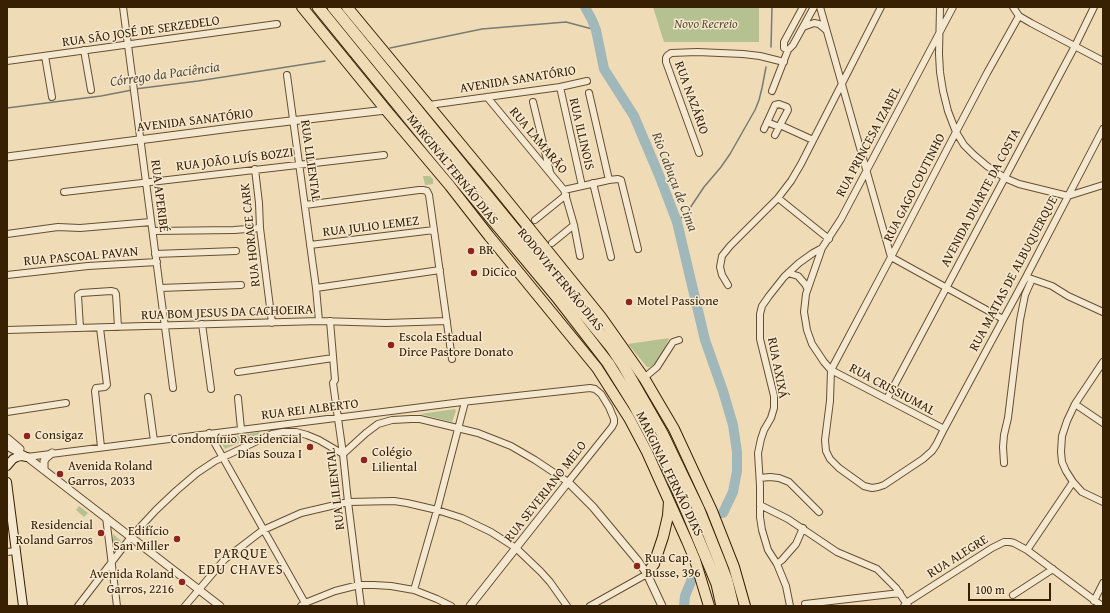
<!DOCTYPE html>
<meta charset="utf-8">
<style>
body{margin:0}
#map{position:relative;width:1110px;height:613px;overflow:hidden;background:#f0dbb7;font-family:"Gentium Book Plus",serif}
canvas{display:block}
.frame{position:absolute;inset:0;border:8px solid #382003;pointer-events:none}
.scale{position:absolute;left:968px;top:583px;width:83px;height:18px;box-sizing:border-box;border:2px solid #382003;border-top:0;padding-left:5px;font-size:12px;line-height:14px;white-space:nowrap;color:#382003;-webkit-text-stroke:3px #f5e8d0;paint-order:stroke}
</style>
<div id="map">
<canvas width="1110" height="613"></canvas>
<div class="frame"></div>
<div class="scale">100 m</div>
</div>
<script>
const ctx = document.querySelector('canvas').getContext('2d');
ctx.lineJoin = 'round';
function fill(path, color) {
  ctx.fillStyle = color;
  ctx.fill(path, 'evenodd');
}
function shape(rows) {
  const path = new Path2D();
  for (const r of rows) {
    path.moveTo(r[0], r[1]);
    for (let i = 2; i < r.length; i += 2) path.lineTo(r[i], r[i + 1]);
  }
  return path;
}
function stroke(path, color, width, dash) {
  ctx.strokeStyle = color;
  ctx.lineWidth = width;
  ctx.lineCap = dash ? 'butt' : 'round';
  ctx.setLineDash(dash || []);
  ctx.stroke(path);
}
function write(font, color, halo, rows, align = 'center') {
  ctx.font = font + ' "Gentium Book Plus",serif';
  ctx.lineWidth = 3;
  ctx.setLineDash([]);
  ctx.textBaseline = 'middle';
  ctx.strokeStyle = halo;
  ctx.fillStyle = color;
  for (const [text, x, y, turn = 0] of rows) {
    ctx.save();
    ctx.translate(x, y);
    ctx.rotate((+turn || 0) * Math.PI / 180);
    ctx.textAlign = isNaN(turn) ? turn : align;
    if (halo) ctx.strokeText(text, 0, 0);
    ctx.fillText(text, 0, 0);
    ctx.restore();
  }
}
const green = shape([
 [653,7,759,7,759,42,664,42],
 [423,176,430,176,433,179,433,184,425,185],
 [669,338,664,350,656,363,650,367,647,367,628,344],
 [455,409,456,411,452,422,420,414],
 [259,432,260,434,225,449,219,439],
 [79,506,88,513,84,517,76,510],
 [113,534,121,541,121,542,113,549,112,549]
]);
const stream = shape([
 [771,47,772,7],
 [390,48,482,29,566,22,596,30],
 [135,89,198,81,325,61],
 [7,108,101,96,132,90],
 [677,222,688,211,704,187,721,167,730,154,755,110,759,100,762,88,766,67]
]);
const river = shape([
 [585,7,592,20,596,30,604,69,634,116,659,175,677,222,705,340,723,391,733,425,737,452,737,471,733,492,723,513],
 [684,606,685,596,692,579]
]);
const minor = shape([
 [123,7,173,388],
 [820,7,891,257,1003,319],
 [940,7,939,54,940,72,943,91,948,111,956,132,964,145,974,155,987,166,1005,178,1019,184,1068,196,1103,185],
 [1013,7,1019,16,1031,23,1103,61],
 [1019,16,987,73,956,132,891,257,831,370,830,401,825,440,826,451,830,459,839,468,864,486,872,488,878,487,884,485,923,459,932,451,936,445,944,429,1026,277,1103,129],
 [803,27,814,23,819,24,826,30],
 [84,50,91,90],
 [788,50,784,48,784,42,803,7],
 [45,56,52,97],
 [7,61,277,24],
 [287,75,316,288,319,321],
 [560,87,582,186],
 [772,91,788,50,793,45,814,7],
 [589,93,609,180],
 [487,97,564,190,609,180,618,179,621,180,638,249],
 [533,102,550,172],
 [429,105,560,87,587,81],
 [767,122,779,127],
 [764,129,775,105,779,104,787,107,788,110,780,125,813,140],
 [775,135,780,125],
 [699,153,666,62,666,58,667,56,671,53,697,52,743,54,760,56,784,62],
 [255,169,259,203,260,228,272,323],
 [593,183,611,257],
 [564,190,574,225,580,256],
 [64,192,384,155],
 [778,198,829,239],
 [305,205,419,190,423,190,427,191,429,195,434,230,452,359],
 [535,220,566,195],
 [153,231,234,230,260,228],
 [7,234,58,227,80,228,151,222],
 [552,243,574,225],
 [310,245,434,230],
 [155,254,236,251],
 [788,273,798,276,805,284,807,288],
 [7,275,88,266,157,262],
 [1029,278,1052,286,1068,296,1103,312],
 [728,285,722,275,720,267,722,256,730,246,778,198,791,181,801,164,881,7],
 [160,288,241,285],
 [316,288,440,270],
 [330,321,335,380,333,383,343,454,348,502,361,606],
 [202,324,211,389],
 [80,328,78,295,81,293,111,291,115,292,116,294,118,327],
 [100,328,107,385,105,387,96,388,95,391,101,447],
 [7,330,319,321,386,323,447,321],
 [1103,362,1075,404,1067,421,1062,436,1061,452,1062,462,1066,471,1073,482,1082,492,1103,502],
 [238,372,333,358],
 [644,378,657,367,673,342,679,340],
 [148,397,154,441],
 [238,398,241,429],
 [887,399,1075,46,1094,7],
 [1075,404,1103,423],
 [7,412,66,403],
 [944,429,831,370,824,362,812,344,807,330,804,312,806,294,822,248,841,219,953,7],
 [209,433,305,603],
 [27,457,462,402,590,388,595,389,601,394,609,407,614,419,614,423,612,427,568,482,535,460,511,446,478,433,420,419,411,419,392,420,378,424,366,433,343,454],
 [1004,463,1003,447,1004,435,1008,418,1020,320,1025,295,1032,279],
 [760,478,770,477,779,478,789,482,819,512],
 [760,505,788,519,837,552,877,569,896,588,908,606],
 [106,517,117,606],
 [1027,550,1073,482],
 [7,552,16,551],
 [777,564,782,560,796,544,803,528],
 [414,590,437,510,465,402],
 [1013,595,1053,569],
 [1094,601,1103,583],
 [805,604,900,593],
 [78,606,131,537,156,510,176,491,197,473,215,461,272,434,283,432,296,432,307,435,319,440,343,454],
 [185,606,225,559,263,530,301,513,348,502,394,501,407,503,437,510,462,518,491,532,516,548,541,572,550,582,567,606],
 [301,606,305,603,335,591,359,585,374,585,391,586,414,590,437,599,451,606],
 [590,606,647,574],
 [790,606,786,586,777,564,768,550,762,530,760,517,760,486,758,453,761,439,764,430,771,418,774,408,774,396,760,339,760,314,762,306,769,296,784,277,799,263,813,253,822,248],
 [904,606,906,603,992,548,1004,542,1010,542,1014,543,1027,550,1102,606]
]);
const tertiary = shape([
 [7,157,239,127,386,110],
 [7,438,20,449],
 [7,446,27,457,220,606],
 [44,470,44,461,46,458,52,453],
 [470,606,568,482,593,507,638,561,647,574,662,606]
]);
const secondary = shape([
 [7,466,13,459,17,457,21,456,27,457],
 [7,482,23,606]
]);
const trunk = shape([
 [302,7,386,110,450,186,489,236,597,368,629,418,647,452,687,541,695,560,709,606],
 [347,7,496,187,601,317,644,378,674,429,712,511,734,567,745,606],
 [647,574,654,564,663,537,668,516,669,501]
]);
const motorway = shape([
 [318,7,432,147,557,297,608,363,633,403,668,468,688,514,717,584,722,606],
 [333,7,611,347,623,365,662,433,699,510,721,565,727,581,733,606]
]);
const markers = [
 [471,251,4,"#8f2418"],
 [474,273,4,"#8f2418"],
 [629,302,4,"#8f2418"],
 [391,345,4,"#8f2418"],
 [27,436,4,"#8f2418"],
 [310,447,4,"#8f2418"],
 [364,460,4,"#8f2418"],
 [60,474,4,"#8f2418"],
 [101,533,4,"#8f2418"],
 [177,539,4,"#8f2418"],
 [637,566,4,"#8f2418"],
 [182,582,4,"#8f2418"]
];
const parkNames = [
 ["Novo Recreio",706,25]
];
const streetNames = [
 ["RUA SÃO JOSÉ DE SERZEDELO",141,32,-8],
 ["AVENIDA SANATÓRIO",518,80,-9],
 ["RUA NAZÁRIO",691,98,70],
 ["AVENIDA SANATÓRIO",195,121,-7],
 ["RUA ILLINOIS",581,134,77],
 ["RUA LAMARÃO",538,141,50],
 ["RUA PRINCESA IZABEL",869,142,-62],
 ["RUA JOÃO LUÍS BOZZI",235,160,-7],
 ["RUA LILIENTAL",310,161,82],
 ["MARGINAL FERNÃO DIAS",452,170,51],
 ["RUA GAGO COUTINHO",915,188,-63],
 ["RUA APERIBÉ",159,196,83],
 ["AVENIDA DUARTE DA COSTA",981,198,-62],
 ["RUA JULIO LEMEZ",371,227,-7],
 ["RUA HORACE CARK",251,235,-96],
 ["RUA PASCOAL PAVAN",81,257,-5],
 ["RUA MATIAS DE ALBUQUERQUE",1014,274,-62],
 ["RODOVIA FERNÃO DIAS",560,280,51],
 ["RUA BOM JESUS DA CACHOEIRA",227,313,-2],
 ["RUA AXIXÁ",777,368,79],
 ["RUA CRISSIUMAL",892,390,28],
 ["RUA REI ALBERTO",310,410,-7],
 ["MARGINAL FERNÃO DIAS",669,474,64],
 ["RUA LILIENTAL",336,489,-97],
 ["RUA SEVERIANO MELO",546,492,-52],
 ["RUA ALEGRE",958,557,-32]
];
const poiNames = [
 ["BR",479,251],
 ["DiCico",482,273],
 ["Motel Passione",637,302],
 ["Escola Estadual",399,338],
 ["Dirce Pastore Donato",399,353],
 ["Consigaz",35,436],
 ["Condomínio Residencial",302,440,"right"],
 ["Dias Souza I",302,455,"right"],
 ["Colégio",372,453],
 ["Liliental",372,468],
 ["Avenida Roland",68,467],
 ["Garros, 2033",68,482],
 ["Residencial",93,526,"right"],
 ["Roland Garros",93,541,"right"],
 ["Edifício",169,532,"right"],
 ["San Miller",169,547,"right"],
 ["Rua Cap.",645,559],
 ["Busse, 396",645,574],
 ["Avenida Roland",174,575,"right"],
 ["Garros, 2216",174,590,"right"]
];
const waterNames = [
 ["Córrego da Paciência",165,75,-8],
 ["Rio Cabuçu de Cima",674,182,69]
];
const neighbourhoodNames = [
 ["PARQUE",241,554],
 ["EDU CHAVES",241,570]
];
fill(green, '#b6c191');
stroke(stream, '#777b71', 1.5);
stroke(river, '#a1b8bb', 10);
stroke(minor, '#664f30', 8);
stroke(tertiary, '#664f30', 9);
stroke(secondary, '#382003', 10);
stroke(trunk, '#382003', 12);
stroke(motorway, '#382003', 13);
stroke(minor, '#f5e8d0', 6);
stroke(tertiary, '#f5e8d0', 7);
stroke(secondary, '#f5e8d0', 8);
stroke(trunk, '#f0dbb7', 10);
stroke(motorway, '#f0dbb7', 11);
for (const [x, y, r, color] of markers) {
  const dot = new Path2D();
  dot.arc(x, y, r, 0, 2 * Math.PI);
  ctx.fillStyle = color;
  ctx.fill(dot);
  stroke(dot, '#f5e8d0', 1.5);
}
write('italic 13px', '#5e502e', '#f5e8d0', parkNames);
write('13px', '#382003', '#f5e8d0', streetNames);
write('13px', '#382003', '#f5e8d0', poiNames, 'left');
write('italic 14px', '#584e3a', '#f5e8d0', waterNames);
ctx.letterSpacing = '1px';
write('14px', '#382003', '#f5e8d0', neighbourhoodNames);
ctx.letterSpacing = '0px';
</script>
